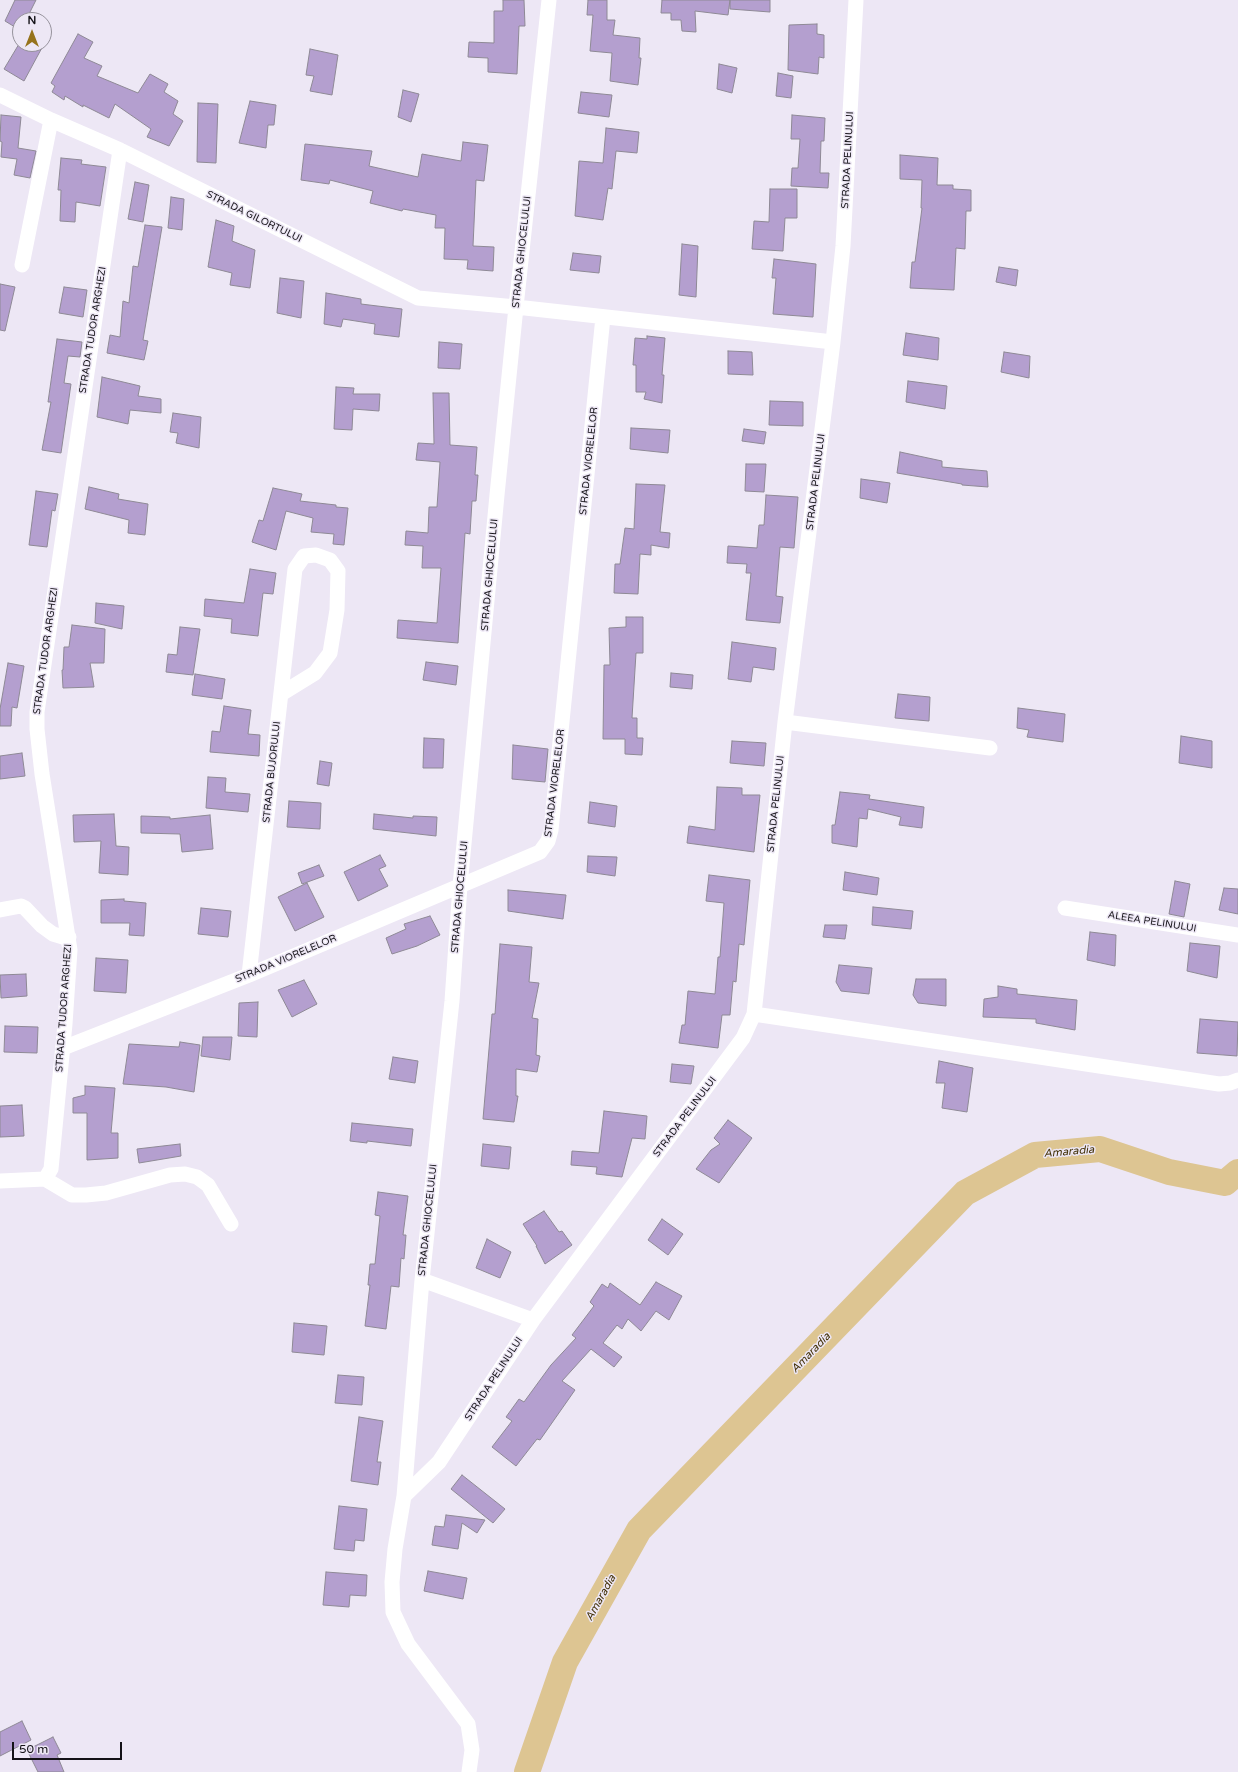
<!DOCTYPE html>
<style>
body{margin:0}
#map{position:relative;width:1238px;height:1772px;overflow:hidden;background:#ede7f5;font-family:"Varela Round",sans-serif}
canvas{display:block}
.north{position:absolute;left:12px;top:12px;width:40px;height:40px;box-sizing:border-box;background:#ede7f5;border:1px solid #96929c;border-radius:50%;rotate:0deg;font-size:11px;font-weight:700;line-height:16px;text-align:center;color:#141217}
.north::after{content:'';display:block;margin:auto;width:14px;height:18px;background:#96731c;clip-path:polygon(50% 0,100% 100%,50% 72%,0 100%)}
.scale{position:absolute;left:12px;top:1742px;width:110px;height:18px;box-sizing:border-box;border:2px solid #141217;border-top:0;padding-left:5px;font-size:12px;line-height:14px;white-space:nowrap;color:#141217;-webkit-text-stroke:3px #ede7f5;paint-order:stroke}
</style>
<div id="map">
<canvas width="1238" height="1772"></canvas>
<div class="north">N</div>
<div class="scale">50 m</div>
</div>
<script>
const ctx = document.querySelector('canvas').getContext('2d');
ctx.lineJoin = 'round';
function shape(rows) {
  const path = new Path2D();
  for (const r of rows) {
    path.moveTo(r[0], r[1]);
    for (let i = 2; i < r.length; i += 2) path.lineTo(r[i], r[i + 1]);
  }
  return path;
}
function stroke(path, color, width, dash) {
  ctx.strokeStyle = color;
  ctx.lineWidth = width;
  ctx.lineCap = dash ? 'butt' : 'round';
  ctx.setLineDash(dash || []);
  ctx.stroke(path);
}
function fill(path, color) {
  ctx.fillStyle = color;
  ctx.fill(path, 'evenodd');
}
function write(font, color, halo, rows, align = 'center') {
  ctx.font = font + ' "Varela Round",sans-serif';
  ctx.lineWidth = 3;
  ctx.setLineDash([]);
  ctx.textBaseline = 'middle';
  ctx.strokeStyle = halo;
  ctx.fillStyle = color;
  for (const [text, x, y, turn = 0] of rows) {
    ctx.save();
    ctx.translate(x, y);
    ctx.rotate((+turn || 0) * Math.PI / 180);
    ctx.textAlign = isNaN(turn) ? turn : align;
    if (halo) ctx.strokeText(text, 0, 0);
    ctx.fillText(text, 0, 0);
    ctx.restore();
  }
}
const river = shape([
 [527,1772,565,1662,639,1530,965,1193,1035,1155,1100,1149,1169,1172,1225,1183,1238,1172]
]);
const building = shape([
 [15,0,36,0,26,20,20,20,20,30,5,21,15,0],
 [503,0,524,0,525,26,519,26,517,74,488,72,488,58,468,57,469,42,494,43,494,11,503,11,503,0],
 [588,0,607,0,607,20,615,20,613,35,640,38,639,58,641,58,638,85,610,81,612,53,590,51,593,15,587,15,588,0],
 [662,0,730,0,728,15,695,11,696,32,682,31,681,20,671,20,671,13,661,13,662,0],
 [730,0,770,0,770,12,730,9,730,0],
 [817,24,817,34,824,35,824,58,819,57,818,74,788,70,789,25,817,24],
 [78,34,93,42,84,58,102,66,97,76,138,93,150,74,168,84,164,92,178,101,173,114,183,121,169,146,147,137,151,129,115,104,109,118,83,105,83,107,65,96,64,100,52,92,55,86,51,83,78,34],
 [19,44,44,44,24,81,4,69,19,44],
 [310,49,338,55,332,95,310,91,314,76,306,75,310,49],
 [719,64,737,68,732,93,717,89,719,64],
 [778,73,793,76,791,98,776,96,778,73],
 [403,90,419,94,411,122,398,117,403,90],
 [581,92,612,95,609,117,578,113,581,92],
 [250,101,276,105,274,125,268,125,266,148,239,143,250,101],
 [198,103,218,104,216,163,197,162,198,103],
 [1,115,21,117,18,148,36,151,30,178,14,175,17,159,1,157,2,142,0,141,1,115],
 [792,115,825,118,824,141,821,141,820,173,829,173,828,188,791,186,792,168,798,168,800,139,791,139,792,115],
 [606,128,639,132,637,153,616,151,612,189,608,188,603,220,575,216,579,161,603,163,606,128],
 [463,142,488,145,484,181,476,180,473,246,494,247,493,271,467,269,468,260,444,259,445,228,435,228,436,215,403,209,402,211,370,203,373,191,330,180,329,184,301,180,305,144,372,151,369,166,418,177,422,154,461,161,463,142],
 [900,155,938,158,937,185,953,185,953,189,971,190,971,211,966,211,965,249,956,248,954,290,910,288,912,262,915,262,922,208,921,208,922,180,900,179,900,155],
 [61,158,82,160,81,164,106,167,100,206,76,202,75,222,60,221,61,190,58,190,61,158],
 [135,182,149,185,143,222,128,219,135,182],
 [770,189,797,189,797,218,785,218,783,251,752,249,754,221,769,222,770,189],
 [171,197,184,199,182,230,168,228,171,197],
 [216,220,234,226,232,241,255,250,250,288,230,285,232,273,208,267,216,220],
 [145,225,162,227,143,340,148,341,144,360,107,353,110,335,120,337,123,301,129,303,133,266,138,267,145,225],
 [682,244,698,246,696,297,679,295,682,244],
 [573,253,601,256,599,273,570,270,573,253],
 [774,259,816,264,813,317,773,314,776,278,772,278,774,259],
 [999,267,1018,270,1016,286,996,282,999,267],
 [280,278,304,281,301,318,277,313,280,278],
 [0,284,15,287,5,331,0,330,0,284],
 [64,287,87,290,83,317,59,313,64,287],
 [326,293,361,299,361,304,402,309,399,337,374,334,375,324,343,319,341,327,324,324,326,293],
 [906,333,939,338,938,360,903,355,906,333],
 [647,336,665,338,662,375,664,375,662,403,644,399,646,392,636,392,636,365,633,365,635,338,647,339,647,336],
 [57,339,82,342,80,357,68,356,64,383,71,384,61,453,42,450,51,402,48,402,57,339],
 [439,342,462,344,460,369,438,368,439,342],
 [728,351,752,352,753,375,728,374,728,351],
 [1004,352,1030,356,1029,378,1001,372,1004,352],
 [102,377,140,386,138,396,161,399,161,413,130,410,128,424,97,417,102,377],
 [908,381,947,386,945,409,906,402,908,381],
 [336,387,354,388,353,394,380,394,379,411,353,409,352,430,334,429,336,387],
 [433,393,449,393,450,445,477,447,475,475,478,475,476,501,472,501,470,534,465,533,458,643,397,638,398,620,437,623,441,568,422,568,423,546,405,545,406,531,428,533,429,507,437,507,440,462,416,460,418,443,434,444,433,393],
 [770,401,803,402,803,426,769,425,770,401],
 [173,413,201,417,199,448,176,443,178,433,170,432,173,413],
 [631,428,670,430,668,453,630,449,631,428],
 [744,429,766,432,764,444,742,441,744,429],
 [900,452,942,461,942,467,987,471,988,487,962,485,962,484,897,473,900,452],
 [746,464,766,464,764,492,745,491,746,464],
 [861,479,890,483,887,503,860,498,861,479],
 [636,484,665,485,660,532,670,533,669,548,651,545,651,555,640,554,638,594,614,593,615,564,620,564,625,528,634,529,636,484],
 [89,487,119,494,118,499,148,504,145,535,128,533,129,520,85,509,89,487],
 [273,488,302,494,300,501,336,505,336,507,348,508,344,545,333,544,334,534,311,532,313,518,286,511,276,550,252,542,259,520,263,521,273,488],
 [36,491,58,494,55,511,52,510,47,547,29,545,36,491],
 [766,495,798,497,794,548,780,547,776,596,783,597,780,623,746,620,751,573,746,573,747,564,727,563,728,546,757,548,759,525,764,525,766,495],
 [250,569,276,573,273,594,263,593,258,636,231,633,232,619,204,616,205,599,244,603,250,569],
 [96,603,124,606,122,629,95,623,96,603],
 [626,617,643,617,643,653,636,653,632,718,637,718,637,738,643,738,642,755,625,754,625,739,603,739,604,665,610,665,609,628,626,627,626,617],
 [72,625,105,629,104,663,90,663,94,687,63,688,62,670,63,670,64,647,69,647,72,625],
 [180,627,200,629,193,675,166,672,168,654,177,655,180,627],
 [732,642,776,648,774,670,753,667,751,682,728,679,732,642],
 [426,662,458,666,456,685,423,680,426,662],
 [8,663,24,666,17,708,12,707,11,726,0,726,0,709,8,663],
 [671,673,693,675,692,689,670,687,671,673],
 [195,674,225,679,222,699,192,695,195,674],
 [898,694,930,697,929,721,895,718,898,694],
 [224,706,251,710,248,734,260,735,259,756,210,752,212,731,220,732,224,706],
 [1018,708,1065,714,1063,742,1027,737,1029,730,1017,728,1018,708],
 [1181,736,1212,741,1212,768,1179,763,1181,736],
 [424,738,444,739,443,768,423,768,424,738],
 [732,741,766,743,764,766,730,763,732,741],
 [513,745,548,749,545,782,512,779,513,745],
 [22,753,25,776,0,779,0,756,22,753],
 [320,761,332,763,329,786,317,784,320,761],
 [208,777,226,778,225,792,250,794,248,812,206,808,208,777],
 [717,787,742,788,742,795,760,795,754,852,687,843,689,826,715,830,717,787],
 [840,792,870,795,869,799,924,807,922,828,899,825,901,817,868,809,867,819,859,818,857,847,832,843,832,825,835,825,840,792],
 [289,801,321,803,320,829,287,827,289,801],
 [590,802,617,806,615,827,588,823,590,802],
 [114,814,116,846,129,847,128,875,99,873,101,841,74,842,73,815,114,814],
 [374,814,413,818,413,816,437,817,436,836,373,829,374,814],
 [210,815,213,849,182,852,180,834,141,833,141,816,170,817,170,819,210,815],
 [380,855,386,866,379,869,388,886,358,901,344,872,380,855],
 [588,856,617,857,615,876,587,872,588,856],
 [319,865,324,876,302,884,298,873,319,865],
 [845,872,879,878,877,895,843,890,845,872],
 [709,875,750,880,744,945,739,944,736,982,733,981,730,1015,722,1015,718,1048,679,1043,682,1025,685,1025,688,991,715,994,718,957,720,957,724,903,706,901,709,875],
 [1175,881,1190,884,1184,917,1169,914,1175,881],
 [307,883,324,917,295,931,278,897,307,883],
 [1224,888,1238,889,1238,914,1219,910,1224,888],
 [508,890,566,895,563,919,508,911,508,890],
 [124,899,124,901,146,903,144,936,129,935,130,923,101,923,101,900,124,899],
 [873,907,913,911,911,929,872,925,873,907],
 [201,908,231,911,228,937,198,934,201,908],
 [430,916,440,935,417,946,392,954,386,938,406,929,404,924,430,916],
 [825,925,847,925,845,939,823,937,825,925],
 [1090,932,1116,935,1115,966,1087,960,1090,932],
 [1190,943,1220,946,1217,978,1187,971,1190,943],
 [500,944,532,947,529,982,539,983,532,1018,538,1019,536,1055,540,1056,537,1072,516,1069,516,1096,518,1096,514,1122,483,1119,492,1014,495,1014,500,944],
 [96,958,128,960,126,993,94,991,96,958],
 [839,965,872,968,869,994,841,991,836,982,839,965],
 [26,974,27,996,1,998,0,975,26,974],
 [916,979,946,979,946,1006,918,1003,913,995,916,979],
 [304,980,317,1004,292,1017,278,990,304,980],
 [998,986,1017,989,1017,994,1077,1000,1075,1030,1036,1023,1036,1019,983,1017,984,999,998,997,998,986],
 [258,1002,257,1037,238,1036,239,1003,258,1002],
 [1200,1019,1238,1022,1237,1056,1197,1053,1200,1019],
 [5,1026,38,1027,37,1053,4,1052,5,1026],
 [203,1037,232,1037,230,1060,201,1056,203,1037],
 [180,1042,200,1045,194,1092,166,1087,123,1084,129,1044,179,1047,180,1042],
 [393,1057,418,1061,415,1083,389,1079,393,1057],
 [939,1061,973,1068,967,1112,942,1108,945,1083,936,1083,939,1061],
 [672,1064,694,1066,691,1084,670,1082,672,1064],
 [85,1086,115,1088,111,1133,118,1133,118,1158,87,1160,87,1113,73,1113,73,1098,85,1095,85,1086],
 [22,1105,24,1136,0,1137,0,1106,22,1105],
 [604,1111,647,1116,645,1139,632,1138,622,1177,596,1174,597,1167,571,1165,572,1151,599,1153,604,1111],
 [728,1120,752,1138,719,1183,696,1169,711,1150,720,1144,714,1138,728,1120],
 [352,1123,413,1129,411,1146,367,1141,367,1143,350,1141,352,1123],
 [180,1144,181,1156,139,1163,137,1149,180,1144],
 [483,1144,511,1147,509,1169,481,1166,483,1144],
 [378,1192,408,1196,403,1235,406,1235,404,1259,401,1258,399,1287,391,1286,386,1329,365,1326,370,1285,368,1285,370,1264,375,1264,380,1216,375,1215,378,1192],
 [544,1211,559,1232,562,1231,572,1245,545,1264,536,1246,537,1246,523,1224,544,1211],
 [662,1219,683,1234,668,1255,648,1240,662,1219],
 [487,1239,511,1252,500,1278,476,1268,487,1239],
 [656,1282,682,1296,669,1320,656,1311,641,1331,628,1319,622,1329,617,1325,603,1343,622,1357,614,1367,591,1349,562,1381,575,1390,540,1440,537,1439,516,1466,492,1447,512,1421,506,1417,519,1399,524,1402,551,1365,576,1338,572,1335,594,1306,590,1302,602,1284,608,1288,610,1283,640,1305,656,1282],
 [294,1323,327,1326,324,1355,292,1352,294,1323],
 [338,1375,364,1377,362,1405,335,1403,338,1375],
 [359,1417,383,1421,377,1462,381,1462,378,1485,351,1481,359,1417],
 [462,1475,505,1509,493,1523,451,1489,462,1475],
 [339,1506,367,1509,364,1541,355,1540,354,1551,334,1549,339,1506],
 [446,1515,463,1517,485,1520,477,1533,462,1523,458,1549,432,1545,435,1526,444,1527,446,1515],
 [428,1571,467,1578,463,1599,424,1591,428,1571],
 [326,1572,367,1575,366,1596,350,1595,349,1607,323,1605,326,1572],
 [22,1721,31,1740,0,1756,0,1732,22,1721],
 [53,1737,61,1753,57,1755,64,1772,38,1772,27,1750,53,1737]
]);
const minor = shape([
 [0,95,51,120,120,150,418,298,516,307,833,342],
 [22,265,51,120],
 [785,722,990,748],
 [1065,908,1238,935],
 [0,910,21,906,25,908,42,926,53,934,63,937,69,937],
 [249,975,295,569,304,556,316,555,330,560,338,571,337,610,330,653,315,673,281,694],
 [754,1014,1219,1084,1230,1083,1238,1080],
 [63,1048,249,975,540,852,548,841,551,830,603,317],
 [45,1179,72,1195,86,1195,106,1193,170,1175,185,1174,197,1177,208,1185,231,1224],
 [0,1181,45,1179,51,1169,65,1024,70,950,42,774,37,729,37,712,120,150],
 [422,1280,533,1320],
 [404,1496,439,1462,533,1320,743,1038,754,1014,785,722,833,342,843,246,856,0],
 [469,1772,472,1750,468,1724,408,1644,393,1612,392,1582,395,1549,404,1496,422,1280,452,1001,460,886,497,495,516,307,549,0]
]);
const streetNames = [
 ["STRADA PELINULUI",848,160,-87],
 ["STRADA GILORTULUI",254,217,26],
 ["STRADA GHIOCELULUI",522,252,-84],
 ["STRADA TUDOR ARGHEZI",93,330,-81],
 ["STRADA VIORELELOR",589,461,-84],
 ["STRADA PELINULUI",816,482,-83],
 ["STRADA GHIOCELULUI",490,575,-85],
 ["STRADA TUDOR ARGHEZI",46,651,-82],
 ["STRADA BUJORULUI",272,772,-84],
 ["STRADA VIORELELOR",555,783,-83],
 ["STRADA PELINULUI",776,804,-84],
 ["STRADA GHIOCELULUI",460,897,-85],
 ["ALEEA PELINULUI",1152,922,9],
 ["STRADA VIORELELOR",286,959,-23],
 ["STRADA TUDOR ARGHEZI",64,1008,-86],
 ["STRADA PELINULUI",685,1117,-53],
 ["STRADA GHIOCELULUI",428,1220,-84],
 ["STRADA PELINULUI",494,1379,-57]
];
const waterNames = [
 ["Amaradia",1069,1152,-5],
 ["Amaradia",811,1353,-46],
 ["Amaradia",601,1598,-61]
];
stroke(river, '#ddc592', 26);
fill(building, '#b49fcf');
stroke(building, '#8e8995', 1);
stroke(minor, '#fff', 15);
write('10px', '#141217', '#ede7f5', streetNames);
write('italic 11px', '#413005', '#ede7f5', waterNames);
</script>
